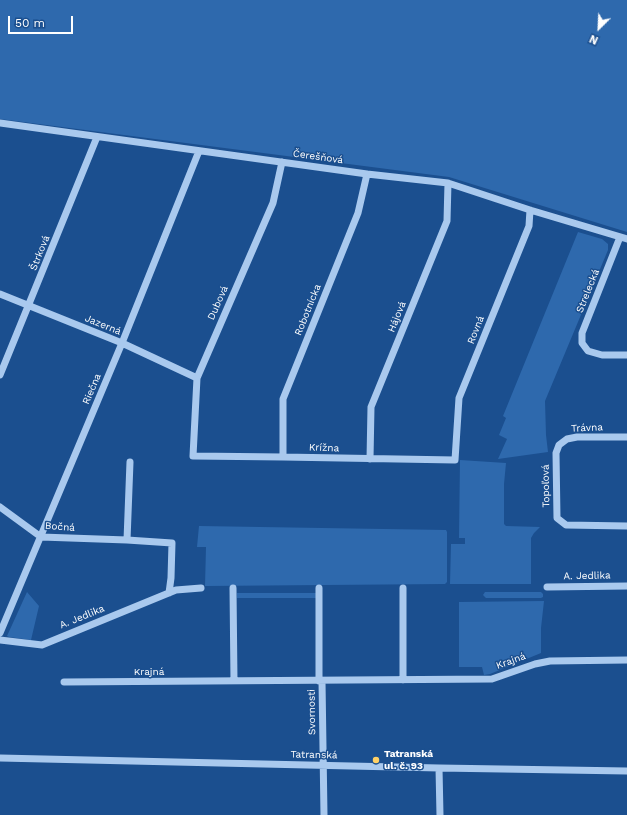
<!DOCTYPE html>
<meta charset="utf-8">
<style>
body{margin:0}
#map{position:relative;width:627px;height:815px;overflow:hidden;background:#1b4f8f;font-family:"Work Sans",sans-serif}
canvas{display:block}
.north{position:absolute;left:579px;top:8px;width:40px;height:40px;-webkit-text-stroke:3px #1b4f8f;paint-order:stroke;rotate:204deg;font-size:11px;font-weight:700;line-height:16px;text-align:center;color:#fff}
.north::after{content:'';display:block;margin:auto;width:14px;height:18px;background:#fff;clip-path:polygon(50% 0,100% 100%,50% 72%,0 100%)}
.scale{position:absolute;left:8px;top:16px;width:65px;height:18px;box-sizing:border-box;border:2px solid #fff;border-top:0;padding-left:5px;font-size:12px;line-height:14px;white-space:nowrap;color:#fff;-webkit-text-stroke:3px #1b4f8f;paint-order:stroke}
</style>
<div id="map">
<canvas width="627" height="815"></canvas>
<div class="north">N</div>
<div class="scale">50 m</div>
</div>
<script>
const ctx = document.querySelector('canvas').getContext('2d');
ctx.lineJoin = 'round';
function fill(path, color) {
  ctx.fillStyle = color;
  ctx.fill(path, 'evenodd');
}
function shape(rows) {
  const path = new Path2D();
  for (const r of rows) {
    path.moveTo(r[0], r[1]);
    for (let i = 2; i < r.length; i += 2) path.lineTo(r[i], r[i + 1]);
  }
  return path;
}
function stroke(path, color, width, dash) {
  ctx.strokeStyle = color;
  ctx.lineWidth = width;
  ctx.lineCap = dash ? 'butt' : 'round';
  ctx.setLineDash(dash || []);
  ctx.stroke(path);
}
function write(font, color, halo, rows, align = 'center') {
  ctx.font = font + ' "Work Sans",sans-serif';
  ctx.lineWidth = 3;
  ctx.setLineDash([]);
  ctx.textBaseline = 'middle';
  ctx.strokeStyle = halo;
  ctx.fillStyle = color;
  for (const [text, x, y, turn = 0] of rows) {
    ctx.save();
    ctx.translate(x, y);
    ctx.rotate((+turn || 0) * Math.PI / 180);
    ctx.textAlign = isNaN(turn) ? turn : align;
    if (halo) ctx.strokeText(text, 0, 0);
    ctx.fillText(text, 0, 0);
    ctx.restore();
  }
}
const green = shape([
 [0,0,627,0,627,232,449,177,0,119],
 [578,232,602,239,608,244,608,250,545,401,546,435,548,452,498,459,507,439,499,435,506,418,503,416],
 [460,460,506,463,504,484,504,524,506,526,540,527,534,533,531,538,531,584,450,584,451,544,465,544,465,538,459,538],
 [199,526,446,530,447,532,447,582,445,584,205,586,206,547,197,547],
 [27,592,39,606,31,640,9,637,7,636],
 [485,592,541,592,543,594,543,597,541,598,486,598,483,595],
 [237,593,316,593,316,598,237,598],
 [544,601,541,628,541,653,490,674,484,675,482,667,459,667,459,602]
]);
const minor = shape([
 [0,123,367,174,448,183,530,210,627,239],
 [282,162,273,203,197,378,193,456,283,457,455,460,459,398,529,226,530,210],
 [620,237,582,333,582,343,588,351,602,355,627,355],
 [0,294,122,343,197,378],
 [0,375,97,137],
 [627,437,577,437,567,439,559,445,556,453,557,518,566,525,627,526],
 [283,457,283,399,358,213,367,174],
 [370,459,371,407,447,221,448,183],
 [0,507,41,537,127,540,130,462],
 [127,540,172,543,171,578,169,593],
 [547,587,627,586],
 [233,588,234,681],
 [319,588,319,681],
 [0,633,122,343,199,151],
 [0,640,42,645,176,590,201,588],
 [403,680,403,588],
 [322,681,324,815],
 [64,682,492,679,535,664,550,661,627,660],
 [0,758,439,768,627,771],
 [439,768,440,815]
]);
const markers = [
 [376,760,4,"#ffd166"]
];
const streetNames = [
 ["Čerešňová",318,157,8],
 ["Štrková",40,253,-68],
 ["Strelecká",588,291,-68],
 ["Dubová",218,303,-66],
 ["Robotnícka",308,310,-68],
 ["Hájová",397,317,-68],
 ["Jazerná",103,325,22],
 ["Rovná",476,330,-68],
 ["Riečna",92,389,-67],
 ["Trávna",587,428,-3],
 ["Krížna",324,448,2],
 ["Topoľová",546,486,-91],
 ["Bočná",60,527,4],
 ["A. Jedlika",587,576,-1],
 ["A. Jedlika",82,617,-22],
 ["Krajná",511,661,-20],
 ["Krajná",149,672],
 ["Svornosti",312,712,-91],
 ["Tatranská",314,755,1]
];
const poiNames = [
 ["Tatranská",384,754],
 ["ul. č. 93",384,766]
];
fill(green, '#2e69ad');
stroke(minor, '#a9c9ee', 7);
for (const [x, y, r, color] of markers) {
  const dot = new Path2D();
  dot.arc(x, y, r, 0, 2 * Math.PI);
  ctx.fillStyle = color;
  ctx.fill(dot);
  stroke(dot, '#1b4f8f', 1.5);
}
write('10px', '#fff', '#1b4f8f', streetNames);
write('bold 10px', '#fff', '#1b4f8f', poiNames, 'left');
</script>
